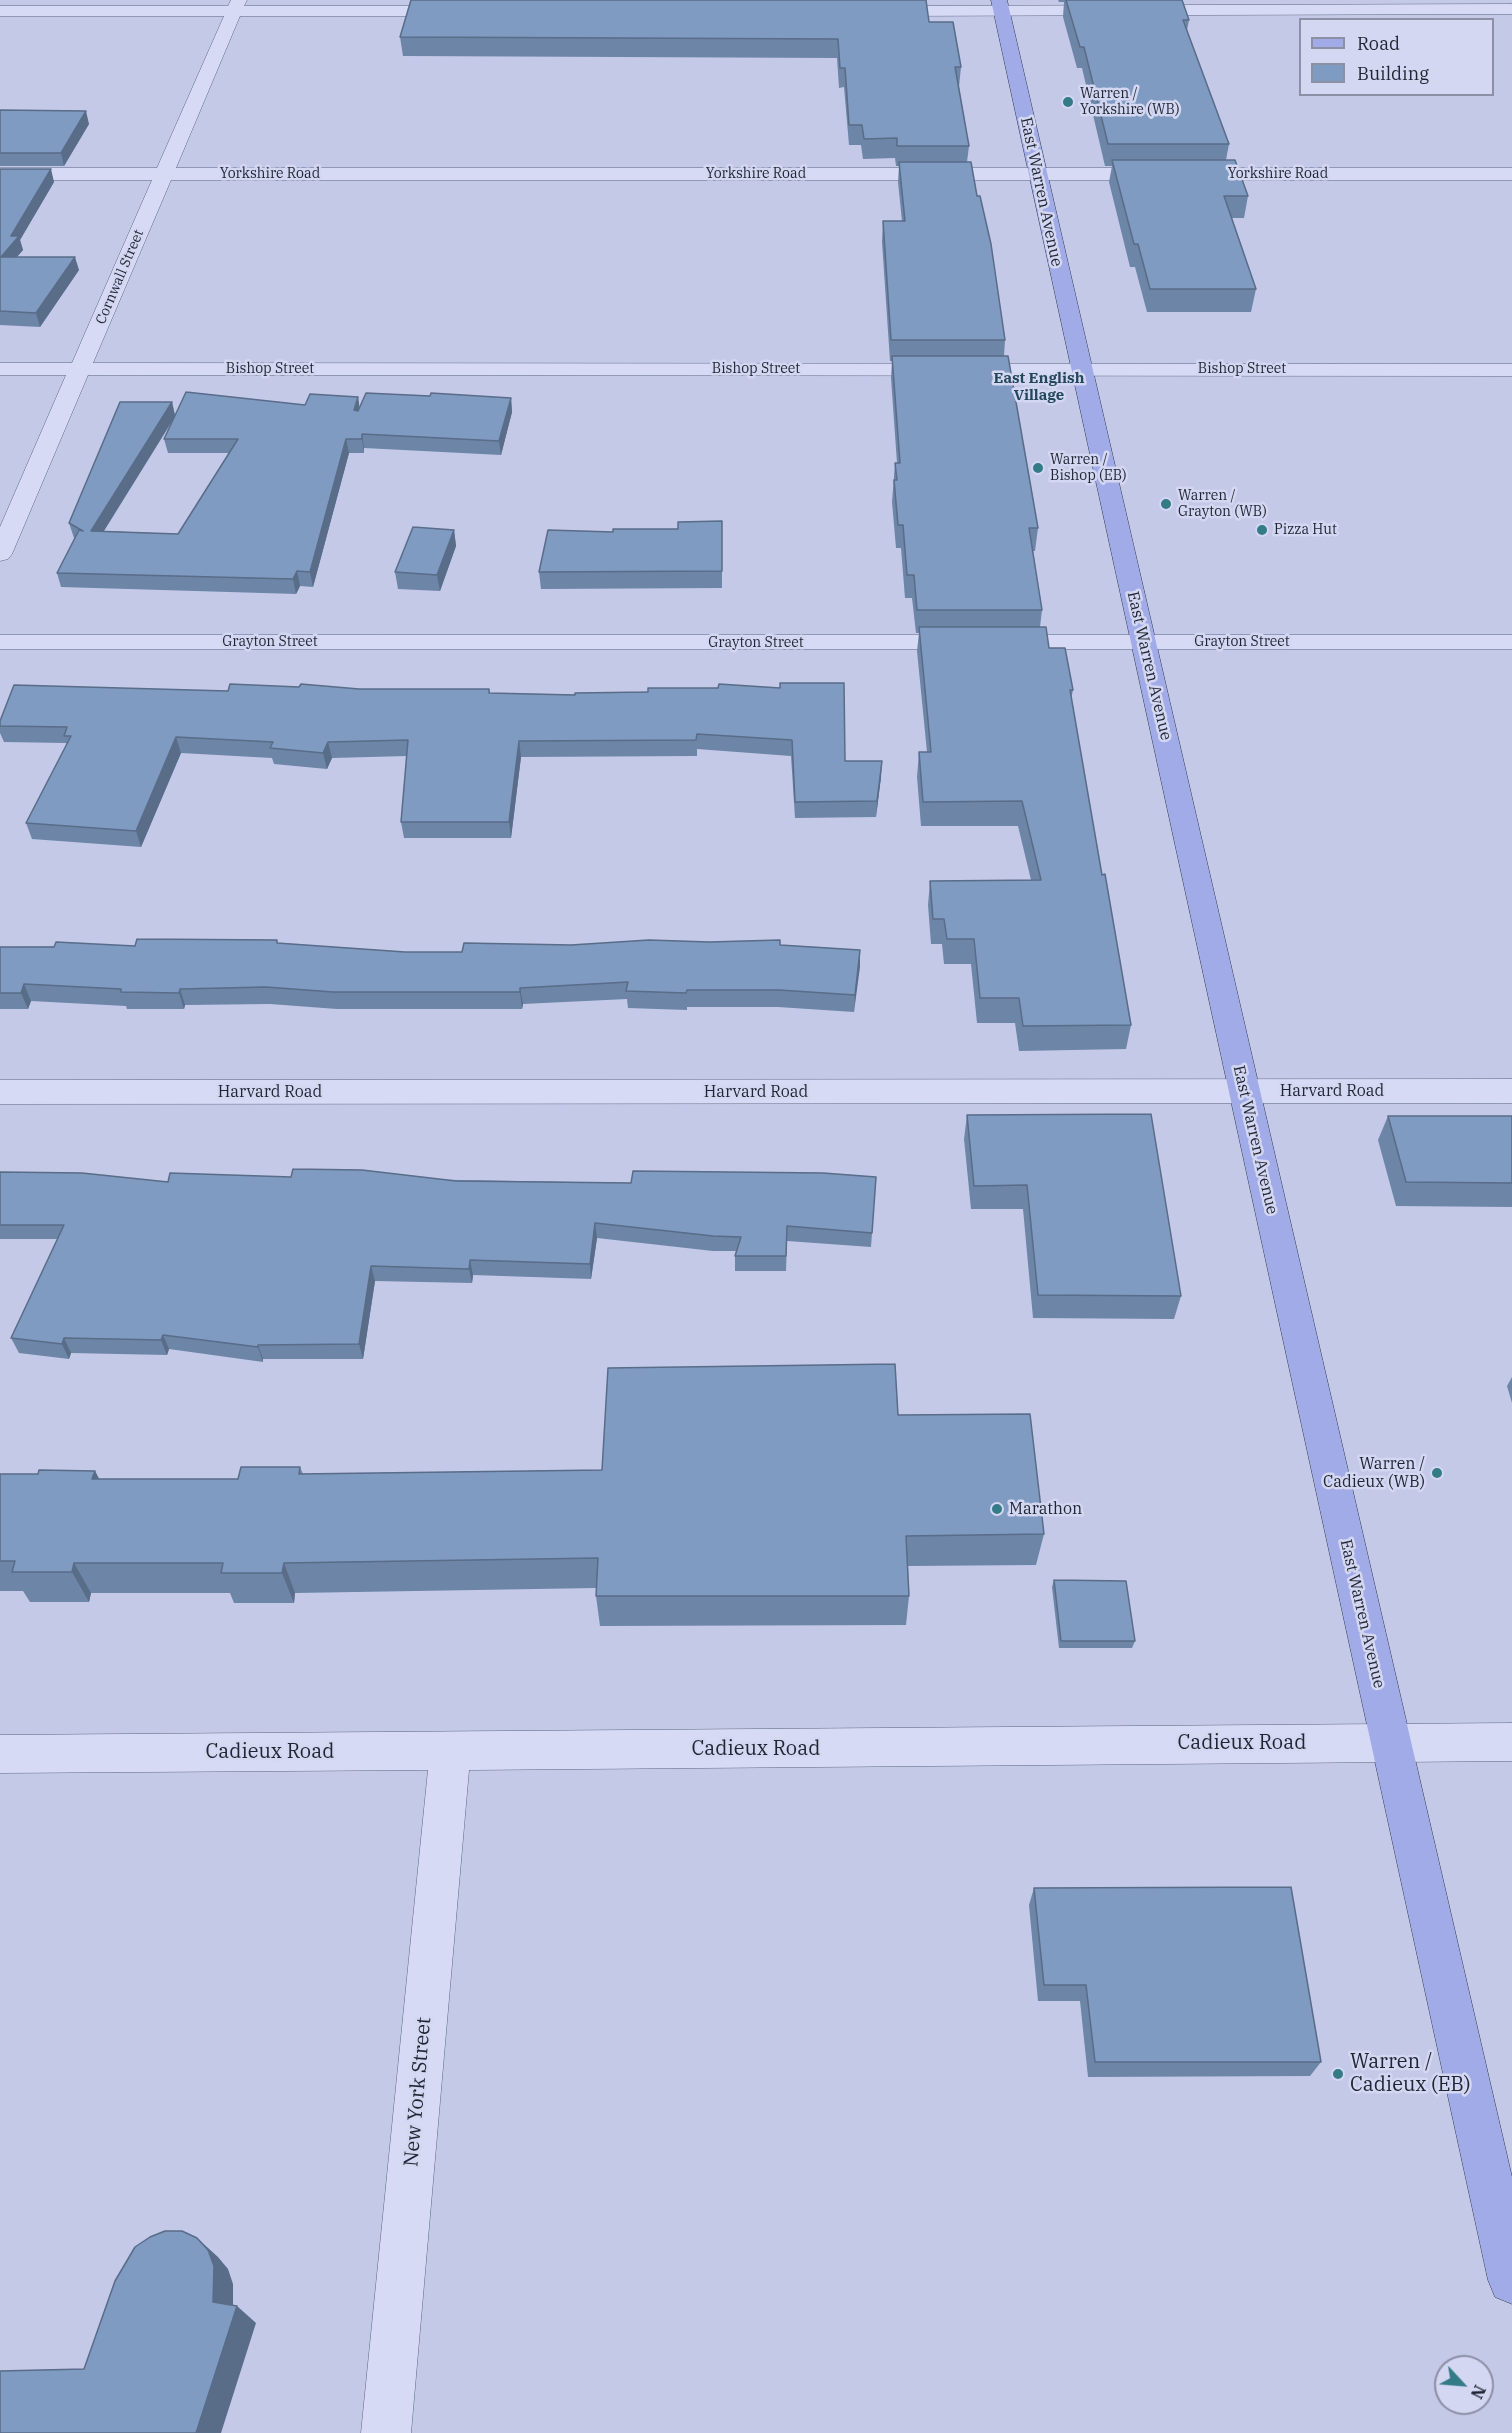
<!DOCTYPE html>
<style>
body{margin:0}
#map{position:relative;width:1512px;height:2433px;overflow:hidden;background:#c4c9e8;font-family:"IBM Plex Serif",serif}
canvas{display:block}
.legend{position:absolute;left:1299px;top:18px;width:195px;height:78px;box-sizing:border-box;background:#d3d7f1;border:2px solid #8b90a5;margin:0;padding:8px 10px;list-style:none;font-size:18px;color:#1f2633}
.legend li{display:flex;align-items:center;gap:12px;height:30px}
.legend b{width:30px;border:2px solid #8b90a5}
.north{position:absolute;left:1434px;top:2355px;width:60px;height:60px;box-sizing:border-box;background:#d3d7f1;border:2px solid #8b90a5;border-radius:50%;rotate:116deg;font-size:16px;font-weight:700;line-height:24px;text-align:center;color:#1f2633}
.north::after{content:'';display:block;margin:auto;width:21px;height:27px;background:#347b88;clip-path:polygon(50% 0,100% 100%,50% 72%,0 100%)}
</style>
<div id="map">
<canvas width="1512" height="2433"></canvas>
<ul class="legend">
<li><b style="height:8px;background:#a1abe7"></b>Road</li>
<li><b style="height:16px;background:#7f9bc2"></b>Building</li>
</ul>
<div class="north">N</div>
</div>
<script>
const ctx = document.querySelector('canvas').getContext('2d');
ctx.lineJoin = 'round';
function shape(rows) {
  const path = new Path2D();
  for (const r of rows) {
    path.moveTo(r[0], r[1]);
    for (let i = 2; i < r.length; i += 2) path.lineTo(r[i], r[i + 1]);
  }
  return path;
}
function stroke(path, color, width, dash) {
  ctx.strokeStyle = color;
  ctx.lineWidth = width;
  ctx.lineCap = dash ? 'butt' : 'round';
  ctx.setLineDash(dash || []);
  ctx.stroke(path);
}
function fill(path, color) {
  ctx.fillStyle = color;
  ctx.fill(path, 'evenodd');
}
function write(font, color, halo, rows, align = 'center') {
  ctx.font = font + ' "IBM Plex Serif",serif';
  ctx.lineWidth = 5;
  ctx.setLineDash([]);
  ctx.textBaseline = 'middle';
  ctx.strokeStyle = halo;
  ctx.fillStyle = color;
  for (const [text, x, y, turn = 0] of rows) {
    ctx.save();
    ctx.translate(x, y);
    ctx.rotate((+turn || 0) * Math.PI / 180);
    ctx.textAlign = isNaN(turn) ? turn : align;
    if (halo) ctx.strokeText(text, 0, 0);
    ctx.fillText(text, 0, 0);
    ctx.restore();
  }
}
const minor = shape([
 [231,0,247,0,244,6,451,6,459,11,451,16,240,16,176,168,1512,168,1512,180,171,180,93,363,1512,364,1512,376,88,375,12,554,8,559,0,561,0,527,66,375,0,375,0,363,72,363,152,180,0,180,0,168,157,168,224,16,0,16,0,6,228,6,231,0],
 [1512,4,1512,14,884,16,876,11,884,6,1512,4],
 [0,635,1512,635,1512,649,0,649,0,635],
 [1512,1079,1512,1103,0,1104,0,1080,1512,1079],
 [1512,1723,1512,1761,469,1770,411,2433,361,2433,428,1770,0,1773,0,1735,1512,1723]
]);
const major = shape([
 [991,0,1007,0,1512,2177,1512,2304,1495,2297,1488,2280,991,0]
]);
const wall = shape([
 [1058,0,1182,0,1189,20,1187,30,1229,144,1226,160,1248,196,1244,218,1232,218,1256,289,1251,312,1147,312,1135,267,1130,267,1109,182,1112,166,1105,166,1082,68,1077,68,1063,17,1064,2,1059,2],
 [929,22,961,67,959,87,969,146,967,162,977,196,1005,340,1004,356,1038,528,1035,551,1033,551,1042,610,1040,627,1049,648,1073,690,1071,699,1102,875,1131,1025,1126,1049,1019,1051,1015,1023,977,1023,971,964,944,964,942,944,931,944,928,905,930,881,1031,880,1018,826,921,826,917,777,919,752,927,752,917,651,919,633,916,633,912,598,905,598,901,548,896,548,892,502,895,463,897,463,891,378,892,361,890,361,882,242,883,221,902,221,898,182,899,166,896,166,895,158,863,159,861,145,849,145,844,87,839,88,837,58,403,56,400,37],
 [0,110,89,124,64,166,0,166],
 [0,169,54,182,20,240,23,250,17,257,79,270,40,327,0,325],
 [430,396,511,398,512,412,501,455,364,448,364,453,349,453,313,587,300,586,296,594,61,587,57,573,75,538,74,538,69,523,172,402,175,415,305,405,358,397,359,408],
 [173,420,164,439,168,453,229,453,178,534,104,531],
 [722,521,722,588,541,589,539,572,613,532,678,529],
 [454,530,456,546,440,591,398,589,395,572],
 [718,688,845,761,881,777,876,817,795,818,791,756,697,749,697,756,521,757,511,838,404,838,401,822,407,756,332,758,327,769,274,764,272,758,181,753,141,847,32,839,26,823,67,745,66,743,4,742,0,733,0,721,228,691,359,689,489,689,490,693,575,695],
 [278,943,405,952,462,952,571,945,780,945,860,950,854,1012,778,1007,687,1007,687,1010,628,1008,627,999,523,1004,522,1009,337,1009,270,1004,185,1005,184,1009,127,1009,126,1006,31,1001,28,1009,0,1009,0,947,135,946],
 [967,1115,1181,1296,1174,1319,1033,1318,1023,1209,971,1209,964,1139],
 [1388,1116,1512,1116,1512,1207,1396,1206,1378,1140],
 [0,1172,168,1182,291,1177,631,1183,876,1177,871,1247,787,1241,786,1271,735,1271,735,1256,736,1251,713,1251,597,1238,591,1279,473,1275,472,1283,375,1281,363,1359,263,1359,263,1362,169,1349,167,1355,71,1353,69,1359,19,1353,11,1338,58,1239,0,1239],
 [1512,1377,1512,1403,1507,1386],
 [898,1415,1044,1534,1036,1565,908,1566,909,1596,906,1625,600,1626,596,1596,596,1588,295,1593,294,1603,234,1603,230,1593,91,1593,89,1602,30,1602,23,1591,0,1591,0,1474,38,1474,95,1471,99,1479,238,1479,300,1467,303,1474,602,1470],
 [1054,1580,1135,1641,1132,1648,1059,1648,1052,1587],
 [1034,1888,1321,2062,1310,2076,1088,2077,1080,2001,1038,2001,1029,1905]
]);
const shadedWall = shape([
 [86,111,89,124,64,166,61,153],
 [51,169,54,182,20,240,23,250,5,270,1,257,11,236],
 [75,257,79,270,40,327,36,313],
 [358,397,360,411,354,410],
 [511,398,512,412,501,455,499,441],
 [172,402,175,416,95,545,91,531],
 [362,434,364,448,364,453,362,439],
 [346,439,349,453,313,587,310,572],
 [454,530,456,546,440,591,437,575],
 [297,571,300,586,296,594,293,579],
 [176,737,181,753,141,847,136,831],
 [519,741,521,757,511,838,509,822],
 [328,742,332,758,327,769,323,753],
 [882,761,881,777,876,817,877,801],
 [860,950,860,967,854,1012,855,995],
 [24,984,31,1001,28,1009,21,993],
 [520,988,523,1004,522,1009,520,992],
 [180,989,185,1005,184,1009,179,993],
 [595,1223,597,1238,591,1279,590,1264],
 [470,1260,473,1275,472,1283,469,1269],
 [371,1266,375,1281,363,1359,359,1344],
 [163,1335,169,1349,167,1355,161,1340],
 [64,1338,71,1353,69,1359,62,1344],
 [258,1345,263,1359,263,1362,258,1347],
 [95,1471,111,1502,92,1479],
 [74,1563,91,1593,89,1602,72,1572],
 [284,1563,295,1593,294,1603,282,1573],
 [197,2238,218,2257,228,2269,233,2284,233,2316,237,2306,256,2323,221,2433,196,2433,213,2302]
]);
const building = shape([
 [411,0,926,0,929,22,953,22,961,67,955,67,969,146,897,146,897,138,864,139,862,125,849,125,845,68,840,68,838,39,400,37,411,0],
 [1066,0,1182,0,1189,20,1183,20,1229,144,1108,144,1084,47,1080,47,1066,0],
 [0,110,86,111,61,153,0,153,0,110],
 [1112,160,1235,160,1248,196,1224,196,1256,289,1150,289,1138,244,1134,244,1112,160],
 [899,162,971,162,977,196,980,196,991,244,1005,340,891,340,883,221,905,221,899,162],
 [0,169,51,169,11,236,19,236,1,257,75,257,36,313,0,311,0,169],
 [892,356,1008,356,1038,528,1029,528,1042,610,917,610,914,575,907,575,903,525,898,525,894,480,897,480,895,463,900,463,892,356],
 [186,392,305,405,310,394,358,397,354,410,358,411,366,393,430,396,431,393,511,398,499,441,362,434,362,439,346,439,310,572,297,571,293,579,57,573,79,530,83,531,69,523,120,402,172,402,91,531,178,534,238,439,164,439,186,392],
 [722,521,722,571,539,572,548,530,613,532,613,529,678,529,678,522,722,521],
 [413,527,454,530,437,575,395,572,413,527],
 [919,627,1046,627,1049,648,1065,648,1073,690,1070,690,1102,875,1105,874,1131,1025,1023,1026,1019,998,980,998,974,939,947,939,944,919,933,919,930,881,1041,880,1022,801,923,802,919,752,931,752,919,627],
 [780,683,844,683,845,761,882,761,877,801,795,802,792,740,697,734,696,740,519,741,509,822,401,822,408,740,328,742,323,753,270,748,273,742,176,737,136,831,26,823,71,736,64,736,67,727,0,726,0,721,14,685,228,691,230,684,299,687,301,684,359,689,489,689,489,693,575,695,575,693,648,692,648,688,718,688,719,684,780,688,780,683],
 [137,939,277,940,277,943,405,952,462,952,464,943,571,945,649,940,709,942,780,940,780,945,860,950,855,995,779,990,687,990,686,993,626,991,628,982,520,988,520,992,333,992,266,987,180,989,179,993,121,992,121,989,24,984,21,993,0,993,0,947,54,947,56,942,135,946,137,939],
 [1151,1114,1181,1296,1038,1295,1027,1185,974,1186,967,1115,1151,1114],
 [1388,1116,1512,1116,1512,1183,1406,1182,1388,1116],
 [293,1169,362,1170,456,1181,631,1183,633,1171,823,1173,876,1177,872,1233,787,1226,786,1256,735,1256,741,1237,713,1236,595,1223,590,1264,470,1260,469,1269,371,1266,359,1344,258,1345,258,1347,163,1335,161,1340,64,1338,62,1344,11,1338,64,1225,0,1225,0,1172,82,1173,168,1182,170,1173,291,1177,293,1169],
 [895,1364,898,1415,1030,1414,1044,1534,906,1536,909,1596,596,1596,598,1558,284,1563,282,1573,221,1573,223,1563,74,1563,72,1572,12,1572,15,1561,0,1561,0,1474,38,1474,39,1470,95,1471,92,1479,238,1479,241,1467,300,1467,299,1474,602,1470,608,1368,895,1364],
 [1054,1580,1126,1581,1135,1641,1061,1641,1054,1580],
 [1291,1887,1321,2062,1095,2062,1086,1985,1044,1985,1034,1888,1291,1887],
 [165,2231,182,2231,197,2238,208,2250,214,2266,213,2302,237,2306,196,2433,0,2433,0,2371,84,2369,115,2281,135,2247,150,2237,165,2231]
]);
const markers = [
 [1068,102,6,"#347b88"],
 [1038,468,6,"#347b88"],
 [1166,504,6,"#347b88"],
 [1262,530,6,"#347b88"],
 [1437,1473,6,"#347b88"],
 [997,1509,6,"#347b88"],
 [1338,2074,6,"#347b88"]
];
const farPoinames = [
 ["Warren /",1080,94],
 ["Yorkshire (WB)",1080,110],
 ["Warren /",1050,460],
 ["Bishop (EB)",1050,476],
 ["Warren /",1178,496],
 ["Grayton (WB)",1178,512],
 ["Pizza Hut",1274,530]
];
const farStreetnames = [
 ["Yorkshire Road",270,174],
 ["Yorkshire Road",756,174],
 ["Yorkshire Road",1278,174],
 ["Cornwall Street",120,277,-67],
 ["Bishop Street",270,369],
 ["Bishop Street",756,369],
 ["Bishop Street",1242,369],
 ["Grayton Street",270,642],
 ["Grayton Street",1242,642],
 ["Grayton Street",756,643]
];
const farNeighbourhoodnames = [
 ["East English",1039,379],
 ["Village",1039,396]
];
const streetNames = [
 ["East Warren Avenue",1041,192,78],
 ["East Warren Avenue",1149,666,77],
 ["Harvard Road",1332,1091],
 ["Harvard Road",270,1092],
 ["Harvard Road",756,1092],
 ["East Warren Avenue",1255,1140,77],
 ["East Warren Avenue",1362,1614,77]
];
const poiNames = [
 ["Warren /",1425,1464],
 ["Cadieux (WB)",1425,1482],
 ["Marathon",1009,1509,"left"]
];
const nearStreetnames = [
 ["Cadieux Road",1242,1743],
 ["Cadieux Road",756,1749],
 ["Cadieux Road",270,1752],
 ["New York Street",418,2092,-85]
];
const nearPoinames = [
 ["Warren /",1350,2062],
 ["Cadieux (EB)",1350,2085]
];
stroke(minor, '#5d6881', 1);
stroke(major, '#313c4f', 1);
fill(minor, '#d7daf4');
fill(major, '#a1abe7');
fill(wall, '#6d85a7');
fill(shadedWall, '#596c88');
fill(building, '#7f9bc2');
stroke(building, '#596c88', 1.5);
for (const [x, y, r, color] of markers) {
  const dot = new Path2D();
  dot.arc(x, y, r, 0, 2 * Math.PI);
  ctx.fillStyle = color;
  ctx.fill(dot);
  stroke(dot, '#d3d7f1', 2);
}
write('14px', '#1f2633', '#d3d7f1', farPoinames, 'left');
write('14px', '#1f2633', '#d3d7f1', farStreetnames);
write('bold 15px', '#24465a', '#d3d7f1', farNeighbourhoodnames);
write('16px', '#1f2633', '#d3d7f1', streetNames);
write('16px', '#1f2633', '#d3d7f1', poiNames, 'right');
write('20px', '#1f2633', '#d3d7f1', nearStreetnames);
write('20px', '#1f2633', '#d3d7f1', nearPoinames, 'left');
</script>
